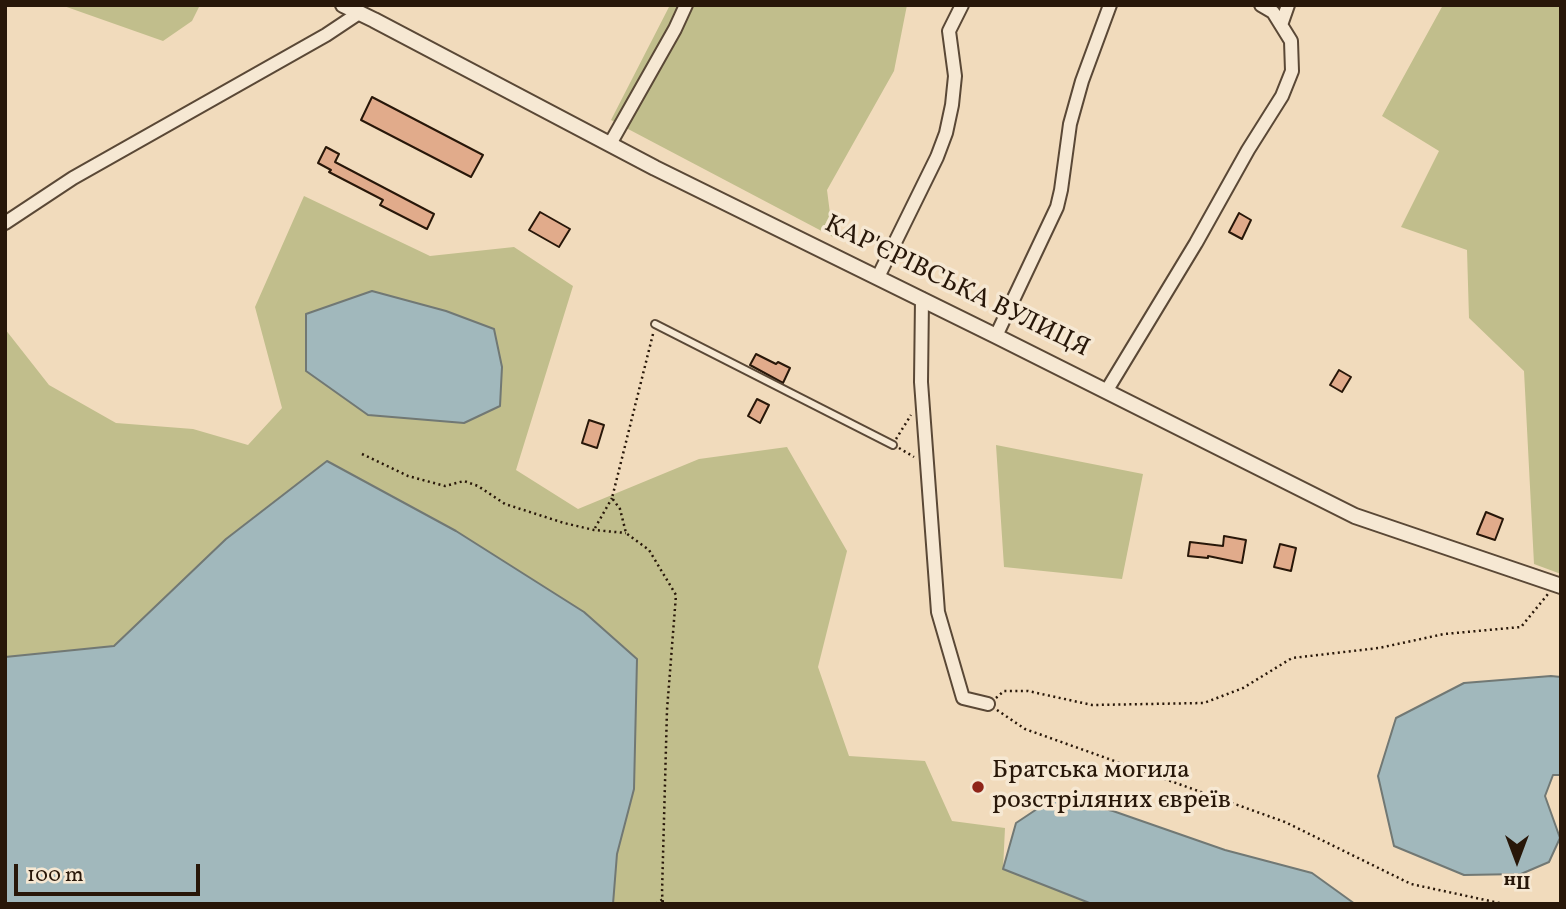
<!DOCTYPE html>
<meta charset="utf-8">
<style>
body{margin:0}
#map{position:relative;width:1566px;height:909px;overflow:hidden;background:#f1dbbc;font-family:Vollkorn,serif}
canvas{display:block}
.frame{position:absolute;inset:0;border:7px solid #281709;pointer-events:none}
.north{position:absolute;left:1482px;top:825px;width:70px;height:70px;-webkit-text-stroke:5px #f6e8d3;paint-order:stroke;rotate:180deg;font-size:19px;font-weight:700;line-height:28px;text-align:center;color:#281709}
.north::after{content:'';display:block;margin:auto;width:24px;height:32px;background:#281709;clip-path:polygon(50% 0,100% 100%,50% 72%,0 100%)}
.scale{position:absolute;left:14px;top:864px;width:186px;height:32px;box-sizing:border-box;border:4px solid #281709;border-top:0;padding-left:9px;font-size:21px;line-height:24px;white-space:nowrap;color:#281709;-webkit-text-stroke:5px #f6e8d3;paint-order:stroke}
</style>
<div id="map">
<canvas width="1566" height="909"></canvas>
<div class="frame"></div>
<div class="north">Пн</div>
<div class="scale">100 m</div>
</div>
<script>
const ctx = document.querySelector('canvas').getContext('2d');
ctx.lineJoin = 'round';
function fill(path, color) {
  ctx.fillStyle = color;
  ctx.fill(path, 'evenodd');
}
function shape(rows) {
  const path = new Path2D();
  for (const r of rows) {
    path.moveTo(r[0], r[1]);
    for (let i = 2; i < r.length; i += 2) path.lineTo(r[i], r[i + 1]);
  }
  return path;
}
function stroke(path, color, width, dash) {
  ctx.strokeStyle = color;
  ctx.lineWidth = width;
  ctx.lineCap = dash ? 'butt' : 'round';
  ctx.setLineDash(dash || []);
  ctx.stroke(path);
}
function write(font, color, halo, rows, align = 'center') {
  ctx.font = font + ' Vollkorn,serif';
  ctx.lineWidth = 7;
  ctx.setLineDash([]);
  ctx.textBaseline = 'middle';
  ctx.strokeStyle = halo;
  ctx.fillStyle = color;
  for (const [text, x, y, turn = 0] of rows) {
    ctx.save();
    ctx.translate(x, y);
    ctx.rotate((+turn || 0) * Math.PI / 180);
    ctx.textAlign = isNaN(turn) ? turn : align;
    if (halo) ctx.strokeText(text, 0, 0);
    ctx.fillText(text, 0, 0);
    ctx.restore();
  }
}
const green = shape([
 [61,5,200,5,192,21,163,41],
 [670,5,907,5,894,71,827,190,833,237,611,120],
 [1443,5,1561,5,1561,574,1534,564,1524,371,1469,318,1467,250,1401,227,1439,151,1382,116],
 [304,196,430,256,514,247,573,286,516,470,578,509,699,459,787,447,847,551,818,667,849,756,925,761,952,821,1005,828,1003,869,1092,904,613,904,617,854,634,789,636,659,584,612,456,531,327,461,226,539,114,646,5,657,5,329,49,385,116,423,193,429,248,445,282,408,255,307],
 [996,445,1143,474,1122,579,1004,567]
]);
const water = shape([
 [372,291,446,311,494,329,502,367,500,406,464,423,368,415,306,371,306,314,372,291],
 [327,461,456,531,584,612,637,659,634,789,617,854,613,904,5,904,5,657,114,646,226,539,327,461],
 [1551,676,1561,677,1561,775,1553,775,1545,796,1560,838,1549,862,1521,874,1464,875,1394,846,1378,776,1396,718,1464,683,1551,676],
 [1055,797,1113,811,1225,850,1312,873,1355,904,1092,904,1003,869,1016,823,1055,797]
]);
const building = shape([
 [372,97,483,155,471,177,361,120,372,97],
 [326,147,339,154,335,162,434,214,427,229,380,205,383,200,329,172,331,170,318,163,326,147],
 [540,212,570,229,559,247,529,230,540,212],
 [1239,213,1251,220,1242,239,1229,232,1239,213],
 [756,354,776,364,778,362,790,368,783,383,750,365,756,354],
 [1339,370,1351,377,1342,392,1330,385,1339,370],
 [757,399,769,405,760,423,748,416,757,399],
 [589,420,604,425,597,448,582,443,589,420],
 [1486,512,1503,519,1495,540,1477,534,1486,512],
 [1224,536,1246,540,1242,563,1208,556,1208,558,1188,556,1190,542,1223,546,1224,536],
 [1280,544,1296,548,1291,571,1274,567,1280,544]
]);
const path = shape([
 [653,334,612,498,620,509,626,533,649,550,676,595,667,710,662,893,663,904],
 [896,439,911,415],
 [899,448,914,457],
 [362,454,408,476,445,486,464,481,478,486,505,504,564,523,594,530,626,533],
 [595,528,612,498],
 [996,698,1004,691,1028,691,1092,705,1204,703,1243,688,1292,658,1379,648,1444,634,1521,627,1548,594],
 [997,710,1025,729,1285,822,1411,884,1504,904],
 [656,904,663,899]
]);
const service = shape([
 [655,324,893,445]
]);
const minor = shape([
 [1281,25,1288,5],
 [610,144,675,29,686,5],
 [5,223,73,178,326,35,359,13],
 [878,277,937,157,946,133,952,105,955,76,949,31,962,5],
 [922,299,921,382,938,612,963,698,988,704],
 [996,336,1057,207,1061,190,1070,124,1082,81,1110,5],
 [1107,390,1196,243,1248,150,1282,96,1292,71,1291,41,1273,12,1261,5]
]);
const tertiary = shape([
 [343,5,374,20,655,168,996,336,1355,516,1561,586]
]);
const markers = [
 [978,787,7,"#8f2418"]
];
const streetNames = [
 ["КАР'ЄРІВСЬКА ВУЛИЦЯ",956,288,26]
];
const poiNames = [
 ["Братська могила",992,772],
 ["розстріляних євреїв",992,802]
];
fill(green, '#c1be8c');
fill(water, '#a1b8bc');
stroke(water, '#717874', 2);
fill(building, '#e1ab8b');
stroke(building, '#281709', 2);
stroke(service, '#5a4836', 10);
stroke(minor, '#5a4836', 16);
stroke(tertiary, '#5a4836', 18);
stroke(path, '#281709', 2.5, [2, 3.5]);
stroke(service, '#f6e8d3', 6);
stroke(minor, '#f6e8d3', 12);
stroke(tertiary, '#f6e8d3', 14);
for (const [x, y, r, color] of markers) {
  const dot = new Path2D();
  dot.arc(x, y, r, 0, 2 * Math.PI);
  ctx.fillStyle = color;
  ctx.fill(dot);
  stroke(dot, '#f6e8d3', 2.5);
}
write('26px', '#281709', '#f6e8d3', streetNames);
write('26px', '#281709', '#f6e8d3', poiNames, 'left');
</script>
